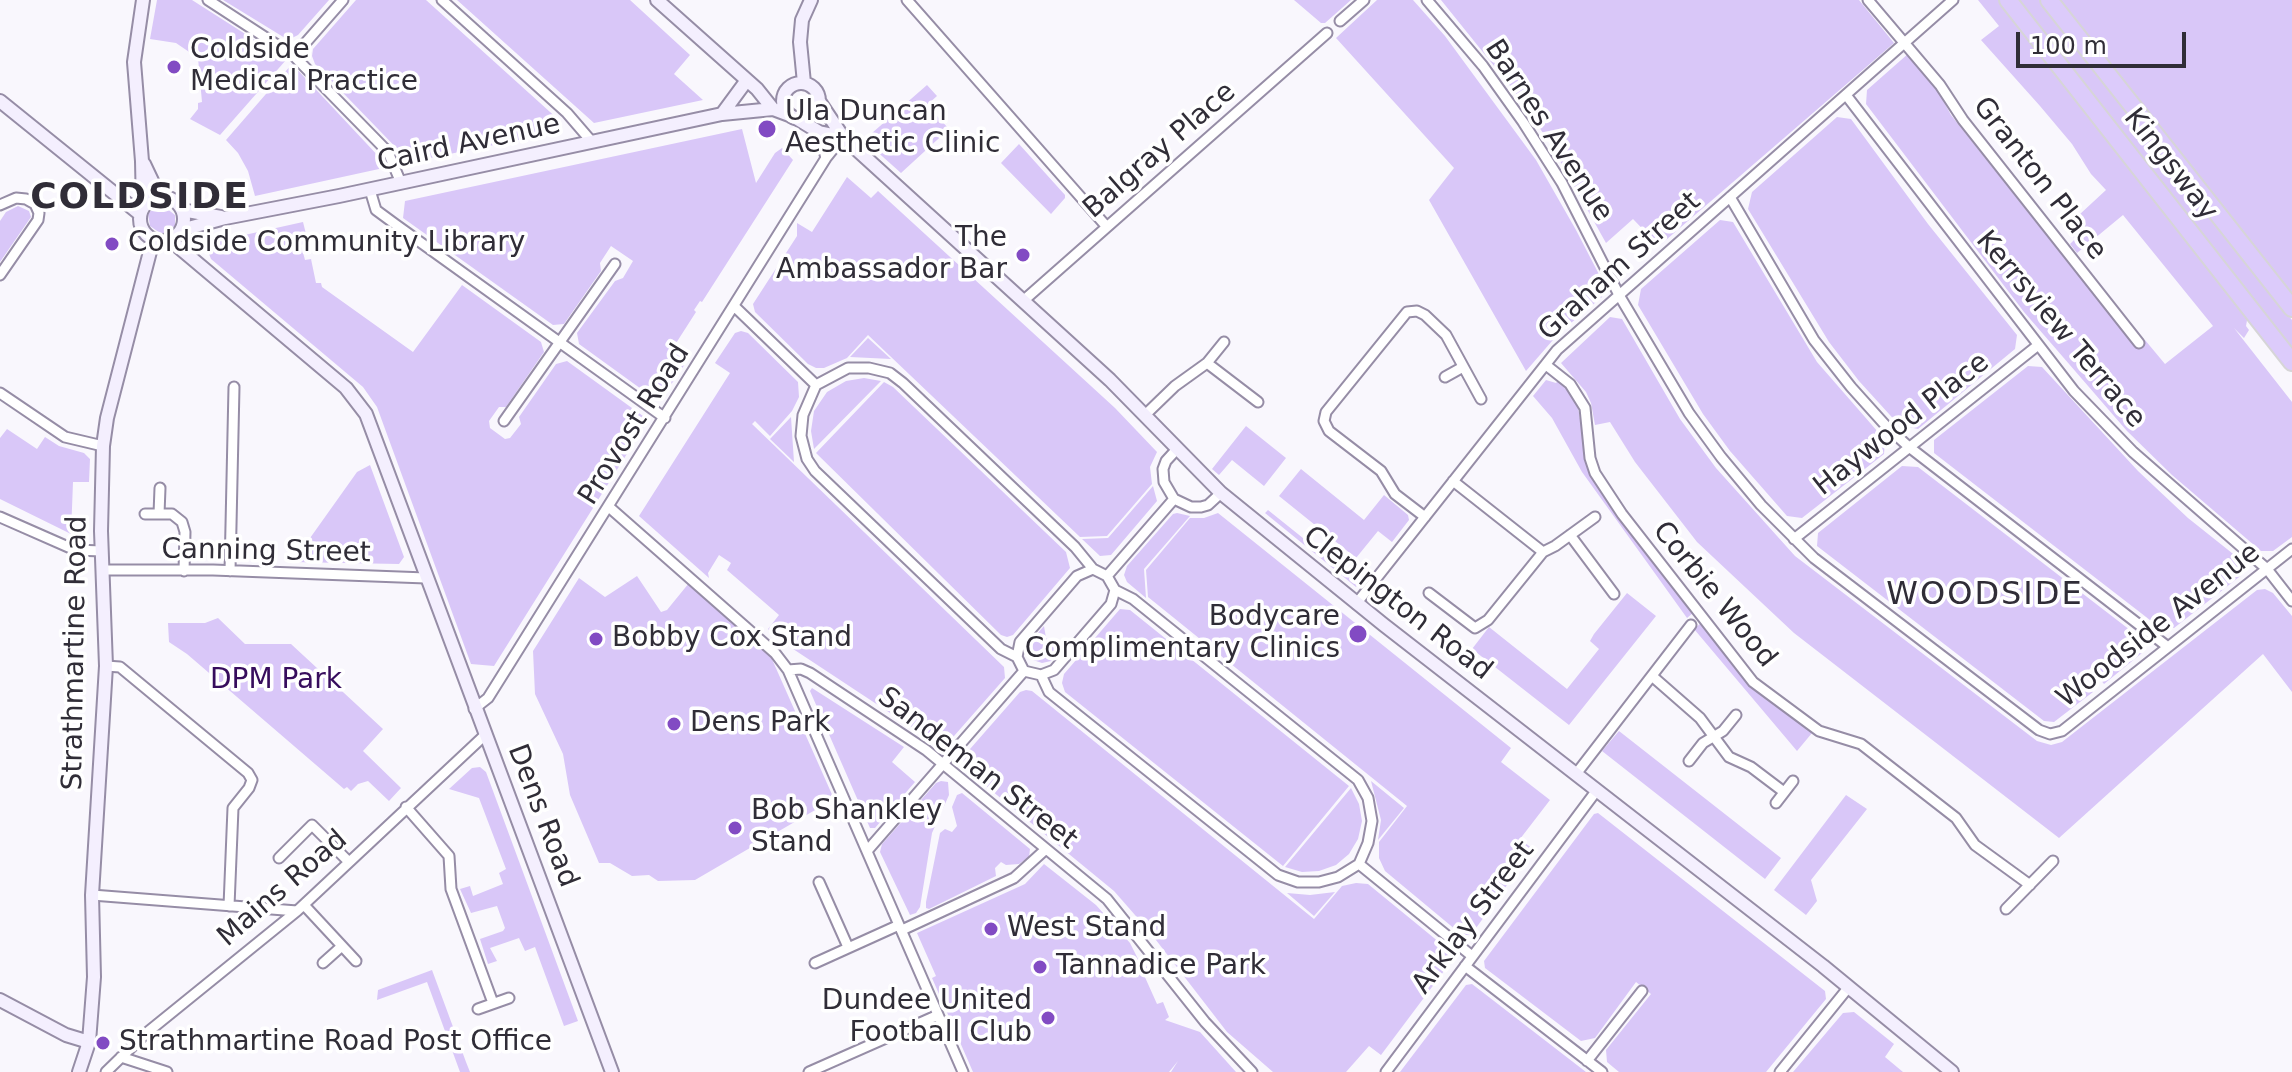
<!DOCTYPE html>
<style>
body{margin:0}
#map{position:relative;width:2292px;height:1072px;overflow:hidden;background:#f9f7fd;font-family:"DejaVu Sans",sans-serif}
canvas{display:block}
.scale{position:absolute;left:2016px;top:32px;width:170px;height:36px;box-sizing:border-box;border:4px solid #302d37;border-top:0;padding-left:10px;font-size:24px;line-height:28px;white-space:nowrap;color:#302d37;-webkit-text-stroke:6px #fff;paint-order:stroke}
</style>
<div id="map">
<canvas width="2292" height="1072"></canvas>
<div class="scale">100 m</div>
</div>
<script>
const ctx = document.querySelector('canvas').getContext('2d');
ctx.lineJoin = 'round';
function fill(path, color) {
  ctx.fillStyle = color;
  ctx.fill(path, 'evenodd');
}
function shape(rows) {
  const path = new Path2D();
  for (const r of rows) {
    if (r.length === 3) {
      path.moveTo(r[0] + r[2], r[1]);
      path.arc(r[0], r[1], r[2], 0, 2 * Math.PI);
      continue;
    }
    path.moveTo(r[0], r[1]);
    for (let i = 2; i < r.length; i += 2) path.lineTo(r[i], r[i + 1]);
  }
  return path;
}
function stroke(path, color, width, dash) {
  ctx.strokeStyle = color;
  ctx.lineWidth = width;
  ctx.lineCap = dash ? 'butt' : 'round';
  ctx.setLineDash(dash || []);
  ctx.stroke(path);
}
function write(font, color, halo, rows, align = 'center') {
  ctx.font = font + ' "DejaVu Sans",sans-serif';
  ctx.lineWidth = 7;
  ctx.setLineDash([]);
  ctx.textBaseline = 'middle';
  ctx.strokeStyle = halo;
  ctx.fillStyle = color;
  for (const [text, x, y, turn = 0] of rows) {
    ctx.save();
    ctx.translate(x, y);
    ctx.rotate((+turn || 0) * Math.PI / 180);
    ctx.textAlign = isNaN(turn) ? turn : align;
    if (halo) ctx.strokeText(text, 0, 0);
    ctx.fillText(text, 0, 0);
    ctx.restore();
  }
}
const green = shape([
 [157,0,192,0,286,60,220,135,190,119,198,109,198,103,202,102,198,58,176,43,150,39],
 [223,0,329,0,298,35,292,38,285,38],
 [356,0,426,0,560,121,558,132,410,162,315,64,312,56,313,49],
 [457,0,630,0,690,55,674,74,703,100,594,123],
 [1294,0,1351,0,1325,23,1321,23],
 [1377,0,1413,0,1445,36,1536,160,1576,230,1605,286,1602,297,1559,333,1526,371,1429,200,1454,168,1336,38],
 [1441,0,1859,0,1894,43,1659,246,1633,219,1606,243,1550,143,1511,87],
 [1978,0,1999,0,2248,315,2246,326,2249,330,2244,338,2234,328,2292,402,2292,537,2273,551,2261,551,2172,475,2127,431,2024,312,1866,104,1867,90,1909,53,1933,82,1951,115,2135,347,2145,340,2165,364,2213,326,2123,215,2077,253,2070,244,2075,239,2066,227,2106,190,2091,174,2072,144,2040,106,1981,40,1999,26],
 [2016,0,2039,0,2292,320,2292,351],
 [2057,0,2292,0,2292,299],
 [292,64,381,159,382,164,379,169,255,196,248,171,238,153,226,140],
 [927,85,937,96,927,105,949,129,901,173,864,140],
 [1837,117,1851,119,1928,224,2017,335,2015,349,1918,429,1899,425,1859,381,1829,342,1748,209,1752,192],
 [742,129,756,183,775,153,782,148,793,160,702,302,700,301,694,310,696,312,671,351,687,361,664,395,655,399,579,344,577,333,615,281,623,278,633,261,611,246,600,263,601,271,564,324,553,325,403,218,405,201],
 [1019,144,1065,195,1065,198,1051,214,1001,163],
 [847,177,871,198,878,191,1115,408,1157,452,1150,467,1152,484,1107,536,1080,537,868,335,847,358,824,368,816,368,808,364,755,312,753,304,797,236,797,223,812,232],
 [18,206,29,211,31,217,0,262,0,221,6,212],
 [155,206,166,208,175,215,175,225,170,232,163,235,150,226,148,214],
 [1720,220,1733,222,1817,362,1885,440,1884,454,1802,518,1787,516,1730,451,1703,414,1638,305,1641,289],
 [303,222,308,242,301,245,305,260,311,259,316,283,321,283,322,287,413,352,462,285,541,342,544,352,506,407,499,407,489,421,490,428,505,439,510,438,521,424,519,417,556,364,567,361,643,416,645,425,494,666,471,664,377,407,363,387,211,259,207,249,213,242],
 [1610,317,1622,319,1680,419,1716,468,1795,556,2037,741,2051,745,2062,742,2257,590,2265,589,2273,593,2292,616,2292,692,2263,654,2059,838,1794,633,1697,542,1635,462,1610,422,1595,425,1591,403,1586,392,1561,363],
 [741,331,748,333,798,382,799,397,792,411,770,436,755,421,752,424,1004,667,1005,678,947,744,937,744,781,641,768,629,779,615,727,570,731,563,719,555,708,573,709,578,639,516,730,373,715,363,735,333],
 [868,338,891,359,850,357],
 [2028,366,2042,367,2138,471,2188,518,2242,561,2245,567,2243,574,2174,628,2159,627,1934,453,1934,440],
 [864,378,881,381,814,449,811,431,814,411,827,392,846,381],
 [1546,380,1556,383,1558,381,1569,390,1577,402,1590,473,1615,514,1693,613,1687,618,1582,472,1552,418,1533,396],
 [884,382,893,387,1066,552,1070,568,1013,635,1007,637,1001,635,816,453],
 [791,417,794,462,770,439],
 [1246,426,1286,458,1264,486,1232,460,1219,475,1212,469],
 [7,429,37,449,45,437,59,446,84,453,90,459,89,482,73,482,71,534,0,499,0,438],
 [370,465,404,557,399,564,293,562,357,472],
 [1902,466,1918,467,2143,640,2142,653,2104,684,2091,668,2081,676,2093,692,2054,722,2044,721,1817,546,1818,533],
 [1301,469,1364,520,1384,495,1408,515,1409,520,1392,542,1378,531,1356,558,1279,496],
 [1153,486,1157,501,1111,555,1100,556,1082,539,1108,538],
 [1268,510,1359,583,1356,587,1265,513],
 [1177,513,1190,516,1144,569,1146,598,1127,582,1124,575,1127,566,1173,514],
 [1218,513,1511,748,1501,762,1550,800,1520,839,1533,849,1471,935,1462,935,1385,871,1379,858,1379,842,1407,806,1148,597,1146,570,1190,518,1204,518],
 [637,576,661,612,667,610,689,583,771,657,834,799,695,880,658,881,649,875,632,876,610,863,599,863,570,795,563,754,535,694,533,651,579,578,605,597],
 [1627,593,1656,616,1569,725,1472,649,1489,627,1567,689,1599,649,1590,641,1594,634],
 [1120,609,1130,610,1349,786,1283,866,1065,692,1062,683,1064,674],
 [218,618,245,644,291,644,383,729,363,751,401,788,389,801,368,781,358,784,351,791,347,787,344,789,187,654,169,642,168,623,205,623],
 [1701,623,1750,685,1812,733,1797,751,1694,629],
 [1044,626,1046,638,1054,644,1065,645,1051,661,1042,663,1033,660,1029,652,1029,643],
 [812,688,904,747,892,762,915,782,875,828,870,828,810,691],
 [1026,690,1032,691,1314,919,1342,886,1356,883,1368,884,1445,947,1453,959,1381,1055,1369,1046,1346,1072,1273,1072,1227,1032,1149,931,1114,891,964,768,963,757,1020,692],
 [1619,731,1781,858,1765,879,1602,751],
 [480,767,486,772,578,1021,564,1026,535,947,525,951,519,938,490,948,497,961,488,964,480,939,503,931,505,928,497,906,471,913,460,889,470,886,473,896,503,884,499,873,506,869,479,798,449,789,472,768],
 [941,781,948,782,949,795,932,833,920,907,916,913,910,915,880,852,882,844,936,783],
 [1371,781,1404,808,1378,840,1381,820],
 [1351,788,1359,804,1362,821,1358,839,1349,854,1336,865,1319,871,1302,872,1285,867],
 [962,793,1030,849,1029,857,1019,864,1006,865,1001,862,995,868,996,876,929,909,926,908,926,902,940,833,945,829,952,832,957,826,952,807,957,795],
 [1846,795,1867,809,1811,880,1817,901,1806,915,1774,890],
 [1598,813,1825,991,1826,999,1766,1072,1619,1072,1607,1062,1606,1050,1651,994,1636,982,1595,1038,1581,1041,1485,968,1484,961,1594,814],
 [1044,864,1096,905,1130,943,1139,961,1143,959,1149,972,1144,975,1157,1004,1163,1002,1169,1017,1165,1020,1200,1032,1236,1072,1171,1072,1178,1061,1169,1072,973,1072,932,978,936,976,917,933,1025,884],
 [1335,892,1314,916,1287,893,1310,895],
 [432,970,466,1062,470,1072,460,1072,427,982,377,1000,378,990],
 [1472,984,1586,1072,1400,1072,1466,985],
 [1854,1012,1894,1044,1885,1057,1903,1072,1793,1072,1843,1013]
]);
const street = shape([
 [208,0,294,56,388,152,401,183],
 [442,0,567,113,592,142],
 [907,0,1107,227],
 [1427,0,1483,66,1523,122,1562,183,1619,295,1689,413,1721,457,1761,505,1814,558,2039,730,2050,734,2062,731,2292,549],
 [1868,0,1940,85,1963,120,2139,343],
 [1340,21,1364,0],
 [294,56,343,0],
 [1846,95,2074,391,2133,452,2267,569,2292,601],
 [819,132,826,158],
 [370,190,376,210,395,224,665,418],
 [1730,197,1814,340,1851,387,1887,427,1909,447,2168,647],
 [0,205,16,198,26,199,35,204,39,213,38,220,0,275],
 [1023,301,1327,33],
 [735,307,816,385],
 [1207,363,1258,402],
 [1546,365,1570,384,1585,408,1590,458,1595,473,1622,514,1753,682,1819,731,1861,744,1956,818,1975,845,2030,885],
 [1445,377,1463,367],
 [816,385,803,415,801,436,807,459,815,471,1001,649,1017,657],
 [816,385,848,368,869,368,890,373,903,383,1075,547,1093,569],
 [0,393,65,437,103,446],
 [1145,415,1175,386,1207,363,1224,342],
 [504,421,615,264],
 [1177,449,1166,461,1163,469,1164,482,1174,499,1191,507,1201,507,1208,505,1221,493],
 [1453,481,1543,552],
 [609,507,775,653,788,670,801,669,810,673,926,750,1107,899,1205,1022,1252,1072],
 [145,514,172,514,182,522,185,532,184,571],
 [159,514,160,488],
 [0,517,75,550,102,551],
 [1425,517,1395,494,1381,471,1329,431,1324,421,1326,412,1407,312,1417,311,1425,315,1446,335,1481,399],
 [1570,535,1614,594],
 [1794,539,2037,346],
 [1093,569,1107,576,1115,590,1111,604,1054,670,1041,675,1024,671,1017,657,1020,642,1077,576,1093,569],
 [104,570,213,570,426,578],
 [230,571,234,387],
 [1107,576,1174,499],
 [1115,590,1133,599,1358,780,1368,798,1372,821,1368,843,1359,864],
 [1429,593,1475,628,1488,620,1543,552,1555,546,1595,517],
 [1356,604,1557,350,1953,0],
 [106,666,120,667,248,773,252,780,249,788,233,808,229,906],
 [788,670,963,1072],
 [1041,675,1049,692,1278,875,1298,882,1319,882,1338,877,1359,864],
 [1652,676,1700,718,1729,757,1751,767,1784,792],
 [474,709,488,698,826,158,843,137],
 [1689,761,1703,743,1723,731,1736,715],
 [1576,774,1691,625],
 [1776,803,1793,781],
 [406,807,449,856,451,889,493,1003],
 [867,851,1024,671],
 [279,858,312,825,349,862],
 [1359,864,1472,956],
 [819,882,848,947],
 [92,895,297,911],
 [304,905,356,961],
 [2006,909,2053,861],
 [902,930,1014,878,1046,849],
 [323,963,342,946],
 [815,963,899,925],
 [1465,966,1602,1072],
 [478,1009,509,998],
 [121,1057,167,1072],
 [1587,1061,1642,991],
 [106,1072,144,1035,297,911,485,735],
 [809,1072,938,1015],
 [1386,1072,1597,790],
 [1780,1072,1848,988]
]);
const secondary = shape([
 [657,0,757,89,773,109,789,115],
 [801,101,18],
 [804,83,800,42,802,20,811,0],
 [0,101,140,214],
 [819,101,843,137,1110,380,1221,493,1384,625,1823,966,1952,1072],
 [722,114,747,80],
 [796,118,819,132,843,137],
 [144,164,153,183,166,198],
 [162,219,22],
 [143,208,142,161,134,62,143,0],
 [182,210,221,217],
 [181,230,225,218,339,196,722,114,773,109],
 [170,240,346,388,366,414,612,1072],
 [0,1000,66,1035,89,1042],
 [79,1072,89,1042,94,977,92,895,106,666,101,531,103,446,107,418,153,240]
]);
const highway = shape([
 [2008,0,2292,362],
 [2049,0,2292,308]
]);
const markers = [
 [174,67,8,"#824bc3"],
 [767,129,10,"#824bc3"],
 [112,244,8,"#824bc3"],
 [1023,255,8,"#824bc3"],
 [1358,634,10,"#824bc3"],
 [596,639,8,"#824bc3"],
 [674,724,8,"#824bc3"],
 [735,828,8,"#824bc3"],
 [991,929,8,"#824bc3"],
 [1040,967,8,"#824bc3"],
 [1048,1018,8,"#824bc3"],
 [103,1043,8,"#824bc3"]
];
const poiNames = [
 ["Coldside",190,51],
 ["Medical Practice",190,83],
 ["Ula Duncan",785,113],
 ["Aesthetic Clinic",785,145],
 ["The",1007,239,"right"],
 ["Ambassador Bar",1007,271,"right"],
 ["Coldside Community Library",128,244],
 ["Bodycare",1340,618,"right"],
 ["Complimentary Clinics",1340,650,"right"],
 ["Bobby Cox Stand",612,639],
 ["Dens Park",690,724],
 ["Bob Shankley",751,812],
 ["Stand",751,844],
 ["West Stand",1007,929],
 ["Tannadice Park",1056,967],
 ["Dundee United",1032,1002,"right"],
 ["Football Club",1032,1034,"right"],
 ["Strathmartine Road Post Office",119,1043]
];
const streetNames = [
 ["Barnes Avenue",1548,131,57],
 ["Caird Avenue",469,144,-12],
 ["Balgray Place",1160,151,-41],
 ["Kingsway",2170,165,52],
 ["Granton Place",2039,179,52],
 ["Graham Street",1620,267,-42],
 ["Kerrsview Terrace",2060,330,50],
 ["Provost Road",635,425,-58],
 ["Haywood Place",1902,425,-38],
 ["Canning Street",266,552,1],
 ["Corbie Wood",1714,595,51],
 ["Clepington Road",1397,604,38],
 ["Woodside Avenue",2159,626,-38],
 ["Strathmartine Road",76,653,-89],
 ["Sandeman Street",977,769,38],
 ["Dens Road",542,816,69],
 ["Mains Road",283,889,-41],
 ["Arklay Street",1474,918,-53]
];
const parkNames = [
 ["DPM Park",276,681]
];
const quarterNames = [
 ["WOODSIDE",1985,596]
];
const districtNames = [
 ["COLDSIDE",140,199]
];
fill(green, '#d9c7f8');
stroke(street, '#968da6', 13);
stroke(secondary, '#968da6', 16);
stroke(highway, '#d6d5d7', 20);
stroke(street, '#fff', 9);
stroke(secondary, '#f4effe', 12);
stroke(highway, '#dccbfb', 16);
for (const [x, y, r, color] of markers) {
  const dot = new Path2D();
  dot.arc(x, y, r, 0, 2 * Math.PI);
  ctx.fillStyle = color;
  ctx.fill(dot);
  stroke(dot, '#fff', 3);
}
write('28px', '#302d37', '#fff', poiNames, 'left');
write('28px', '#302d37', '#fff', streetNames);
write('28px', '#370d5d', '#fff', parkNames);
ctx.letterSpacing = '2px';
write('32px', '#302d37', '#fff', quarterNames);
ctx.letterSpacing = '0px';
ctx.letterSpacing = '2px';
write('bold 36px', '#302d37', '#fff', districtNames);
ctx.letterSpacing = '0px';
</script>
